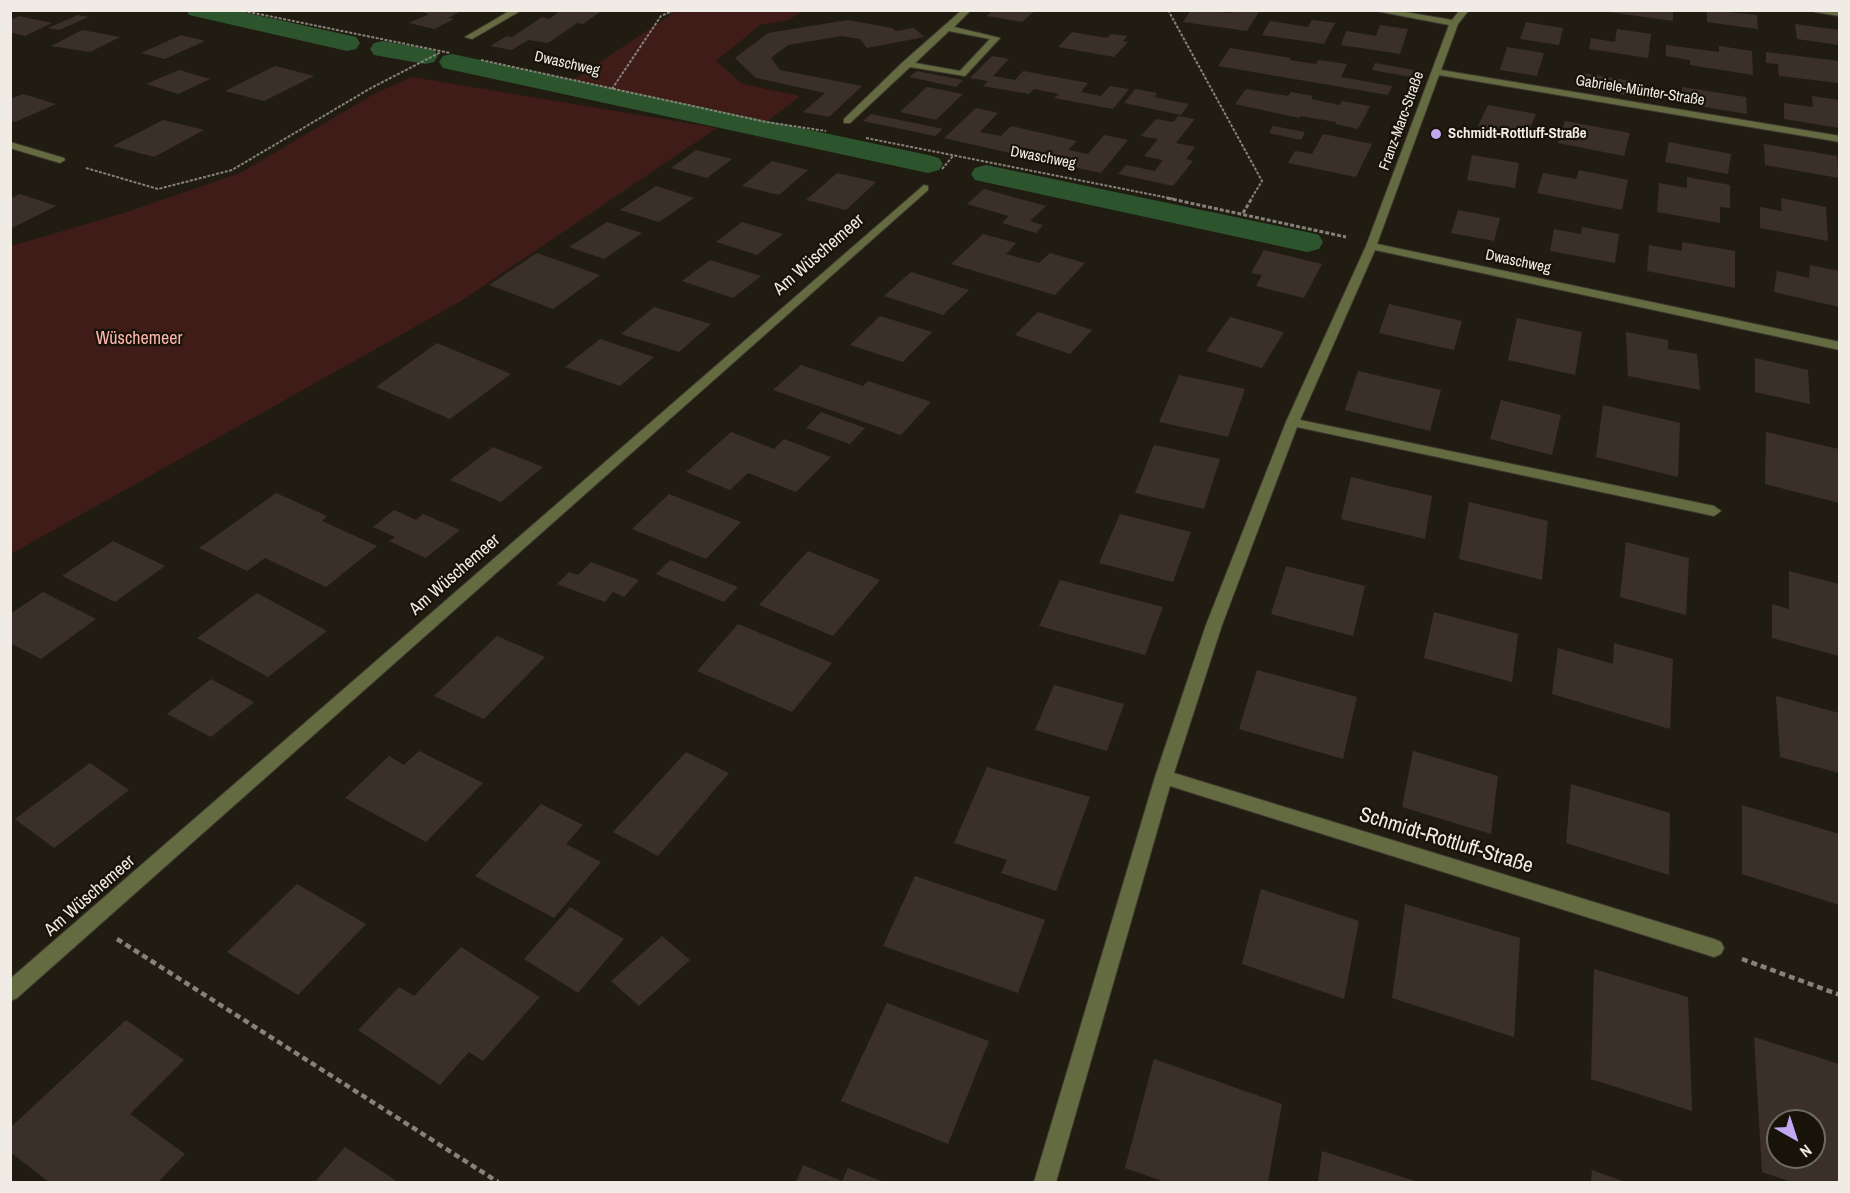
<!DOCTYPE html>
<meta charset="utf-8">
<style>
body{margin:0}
#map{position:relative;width:1850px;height:1193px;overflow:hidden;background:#211c12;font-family:"Archivo Narrow",sans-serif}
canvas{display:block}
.frame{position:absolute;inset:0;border:12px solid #f0ece5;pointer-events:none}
.north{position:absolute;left:1766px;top:1109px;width:60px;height:60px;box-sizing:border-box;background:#171309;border:2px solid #6e6a61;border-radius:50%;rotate:141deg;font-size:16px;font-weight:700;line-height:24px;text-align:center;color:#f0ece5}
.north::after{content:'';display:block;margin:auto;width:21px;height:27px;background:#c2a7f2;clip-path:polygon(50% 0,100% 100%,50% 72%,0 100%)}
</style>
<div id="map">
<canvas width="1850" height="1193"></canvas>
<div class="frame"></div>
<div class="north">N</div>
</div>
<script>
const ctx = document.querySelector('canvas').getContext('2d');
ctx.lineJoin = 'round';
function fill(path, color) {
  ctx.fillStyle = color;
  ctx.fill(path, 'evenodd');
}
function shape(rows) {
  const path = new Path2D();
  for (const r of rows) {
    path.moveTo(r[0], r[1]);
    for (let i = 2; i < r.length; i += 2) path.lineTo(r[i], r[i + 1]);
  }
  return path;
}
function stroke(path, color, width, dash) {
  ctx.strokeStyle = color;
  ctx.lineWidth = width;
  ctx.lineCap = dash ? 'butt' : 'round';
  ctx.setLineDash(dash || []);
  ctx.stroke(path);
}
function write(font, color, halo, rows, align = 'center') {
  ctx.font = font + ' "Archivo Narrow",sans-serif';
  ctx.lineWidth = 4.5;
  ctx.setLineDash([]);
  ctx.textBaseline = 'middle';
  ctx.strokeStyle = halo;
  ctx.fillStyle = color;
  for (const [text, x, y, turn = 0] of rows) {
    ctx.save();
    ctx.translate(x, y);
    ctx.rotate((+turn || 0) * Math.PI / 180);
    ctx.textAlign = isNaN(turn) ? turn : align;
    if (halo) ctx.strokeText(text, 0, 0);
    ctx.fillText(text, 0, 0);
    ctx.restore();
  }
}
const green = shape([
 [678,10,802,11,789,20,760,25,716,61,743,84,800,96,766,122,573,80],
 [412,77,717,128,461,301,11,554,11,246,121,214,240,173,376,93]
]);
const canal = shape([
 [186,10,234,10,356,37,360,43,356,49,347,51,189,15,186,10],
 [383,41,434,50,438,56,434,62,425,64,374,55,370,49,374,43,383,41],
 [452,54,928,155,939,158,943,164,939,170,928,173,443,68,439,62,443,56,452,54],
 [986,165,1307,232,1319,235,1323,242,1319,249,1307,252,975,180,971,174,975,168,986,165]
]);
const building = shape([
 [425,10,463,10,448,18,454,19,434,29,409,23,429,14,422,12],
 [561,10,603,10,583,24,577,23,548,43,528,40,512,50,490,46,507,36,512,37,542,17,549,19],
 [993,10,1036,10,1022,22,987,16],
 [1191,10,1232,13,1233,10,1260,10,1247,31,1183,22],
 [1608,10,1673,10,1673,21,1608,12],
 [1707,10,1757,15,1758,29,1707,22],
 [78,15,89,17,59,30,48,28],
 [19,16,52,23,25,36,10,32,10,20],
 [848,20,892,28,896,31,914,28,924,37,867,48,860,39,841,36,788,45,771,58,780,70,862,86,829,117,803,112,825,93,756,78,735,58,768,33],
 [1312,20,1335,23,1324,44,1262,35,1270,21,1308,27],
 [1526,22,1563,28,1559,45,1520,39],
 [1795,24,1839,30,1839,45,1797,39],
 [1380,25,1408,29,1400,54,1341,45,1346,31,1376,36],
 [1617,29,1651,34,1648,58,1589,49,1591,38,1615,42],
 [82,30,120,37,90,52,51,46],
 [1072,32,1107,38,1111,34,1127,36,1123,41,1128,42,1114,57,1058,47],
 [181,35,205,41,165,59,141,53],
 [1666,45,1719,52,1719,46,1752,51,1753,75,1690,65,1690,60,1666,56],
 [1507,47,1544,53,1537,76,1500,70],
 [1230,48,1291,58,1289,60,1316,64,1318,60,1347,64,1341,77,1392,86,1388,95,1218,66],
 [1766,52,1839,61,1839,83,1779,76,1778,64,1766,63],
 [992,56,1009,59,993,76,1015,80,1023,71,1088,83,1081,92,1101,96,1110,86,1129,89,1113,109,1054,98,1059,94,1034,89,1029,94,983,86,988,81,970,78],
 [1375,63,1414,70,1411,77,1372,70],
 [275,66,314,76,264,101,225,91],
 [179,70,210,79,178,94,146,84],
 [917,71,963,80,956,87,909,77],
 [1582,73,1639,82,1637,97,1579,88],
 [927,87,963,94,936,120,900,112],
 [1682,87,1746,97,1747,114,1681,103],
 [1135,89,1157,93,1154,97,1189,104,1181,115,1124,103],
 [1246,89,1288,96,1291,92,1313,96,1311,99,1340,105,1342,101,1370,106,1358,129,1335,124,1336,122,1301,116,1299,118,1235,104],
 [23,94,56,104,15,122,10,120,10,99],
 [1812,96,1839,100,1839,128,1784,119,1784,103,1813,107],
 [1488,105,1536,114,1527,136,1478,126],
 [976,108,998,113,980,132,1001,136,1011,126,1077,141,1068,150,1088,154,1104,135,1128,140,1101,173,1032,158,1039,151,1020,147,1014,154,944,138],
 [871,114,943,129,935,136,863,121],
 [1178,116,1195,119,1176,143,1195,147,1186,159,1193,161,1173,186,1118,174,1126,165,1155,171,1163,160,1144,156,1158,139,1141,136,1156,119,1173,122],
 [163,120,204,130,154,157,113,146],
 [1565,121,1630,133,1624,156,1558,143],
 [1273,126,1305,132,1301,140,1269,133],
 [1323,134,1372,144,1356,177,1288,163,1295,151,1312,154],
 [1669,142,1731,154,1728,174,1665,162],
 [1764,144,1837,156,1839,178,1765,165],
 [696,150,732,159,707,178,671,168],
 [1472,155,1519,163,1515,188,1467,180],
 [772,161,808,170,779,195,742,186],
 [1579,170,1628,180,1622,210,1537,193,1543,173,1576,179],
 [837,173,876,182,846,210,806,200],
 [1687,177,1730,185,1730,208,1720,207,1720,223,1657,212,1659,183,1687,188],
 [656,186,694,198,659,222,620,210],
 [984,189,1046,206,1030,221,1043,225,1036,233,1002,223,1009,216,967,204],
 [20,194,56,206,10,229,10,199],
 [1781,198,1826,207,1828,241,1760,228,1760,207,1782,211],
 [1458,210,1500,218,1494,241,1451,233],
 [607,222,642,233,604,259,569,247],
 [742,222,783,234,757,255,716,242],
 [1582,227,1619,234,1615,263,1550,251,1554,229,1581,234],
 [983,234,1016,243,1006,254,1039,263,1050,253,1085,263,1055,295,951,264],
 [1682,242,1735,251,1735,288,1647,271,1649,245,1682,251],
 [1264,250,1322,264,1304,298,1256,286,1262,275,1251,273],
 [537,253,600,275,553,309,489,285],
 [710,260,761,276,733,298,682,281],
 [1810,265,1839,271,1839,307,1774,292,1777,271,1809,278],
 [911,272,969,290,943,315,884,296],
 [1389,304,1462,321,1454,350,1379,333],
 [654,307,711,324,679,352,621,334],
 [1038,312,1092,330,1070,354,1015,335],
 [880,316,932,332,903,362,850,345],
 [1230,317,1284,332,1262,368,1206,351],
 [1517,318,1582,332,1575,375,1508,360],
 [1626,332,1668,340,1668,349,1697,354,1700,390,1628,376],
 [600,339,654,357,620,386,565,367],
 [437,343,511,374,450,419,376,387],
 [1755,358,1808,370,1810,404,1755,392],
 [801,365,863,386,868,381,931,402,901,435,773,390],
 [1358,371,1441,390,1430,431,1345,410],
 [1179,375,1245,389,1228,437,1159,422],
 [1501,400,1561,415,1552,455,1490,439],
 [1603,405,1680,423,1678,477,1596,457],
 [821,412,865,428,850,444,806,428],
 [731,432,774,449,784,439,831,457,796,492,748,473,730,490,686,472],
 [1766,432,1839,449,1839,503,1765,484],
 [1154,445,1220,459,1204,509,1135,493],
 [493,447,543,467,501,502,450,480],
 [1351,477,1432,496,1425,539,1341,519],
 [276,493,327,516,322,521,377,546,326,587,265,558,247,571,199,548],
 [669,494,741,522,706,559,632,529],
 [1469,502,1548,521,1542,580,1459,559],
 [394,510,416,520,423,514,460,530,426,558,389,541,395,537,373,527],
 [1120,514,1191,532,1173,582,1099,563],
 [113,541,165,566,115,602,62,576],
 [1626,542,1689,558,1686,615,1620,597],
 [808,551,880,580,833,636,759,605],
 [670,560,738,587,724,602,656,574],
 [591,562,639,580,624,597,613,592,605,602,557,584,569,572,578,575],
 [1286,566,1365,586,1353,636,1271,614],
 [1789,571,1839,584,1839,656,1772,638,1772,604,1789,609],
 [1060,580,1163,607,1145,655,1039,626],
 [43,592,96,619,41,659,10,643,10,614],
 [257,593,327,631,268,677,197,638],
 [1434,612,1518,634,1512,682,1424,658],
 [738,624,832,663,792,712,697,671],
 [497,636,545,657,484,719,434,696],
 [1614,643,1673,659,1670,729,1552,694,1558,648,1613,664],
 [1257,670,1357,697,1343,759,1239,729],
 [211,679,254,702,211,737,167,714],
 [1054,685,1124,704,1107,751,1035,730],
 [1776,696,1839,713,1839,773,1780,757],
 [419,751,483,783,426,842,345,798,389,756,404,765],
 [1413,751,1498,776,1491,834,1402,807],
 [686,752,729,773,658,856,613,832],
 [90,763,129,790,54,848,15,819],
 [987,767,1090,797,1056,891,1001,873,1007,860,954,843],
 [1571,784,1670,813,1669,875,1566,843],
 [541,804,583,825,566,844,601,862,554,918,475,876],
 [1742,805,1839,834,1839,905,1742,874],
 [915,876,1045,920,1018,993,883,946],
 [297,884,366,924,298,995,227,952],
 [1261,889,1359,921,1344,999,1242,964],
 [1405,904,1520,938,1514,1037,1392,998],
 [570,907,624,939,578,993,524,959],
 [662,936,690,960,639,1006,611,981],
 [461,947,540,997,483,1061,469,1052,440,1085,358,1030,399,987,414,996],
 [1594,969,1688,997,1692,1111,1591,1079],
 [887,1003,989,1041,948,1144,841,1101],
 [126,1020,184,1060,130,1114,185,1154,158,1182,49,1182,10,1152,10,1128],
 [1754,1037,1839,1064,1839,1182,1791,1182,1762,1172],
 [1778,1121,1814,1121,1814,1157,1778,1157],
 [1154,1059,1282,1104,1268,1182,1165,1182,1125,1168],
 [345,1147,398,1182,315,1182],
 [1322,1151,1418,1182,1318,1182],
 [803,1165,842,1181,848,1168,884,1182,796,1182],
 [1592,1170,1625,1182,1591,1182]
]);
const pathFar2 = shape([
 [239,10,450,53],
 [1168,10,1262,181,1251,199],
 [481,60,766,122,826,131],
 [612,89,661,16,675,10],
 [866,138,1174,199],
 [86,168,158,189,232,170,371,88,441,52],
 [942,169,953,156]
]);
const pathFar1 = shape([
 [1167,198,1346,237],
 [1243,213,1252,198]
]);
const path = shape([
 [117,939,498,1182],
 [1742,959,1840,995]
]);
const minor = shape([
 [511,10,522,10,472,39,465,37,511,10],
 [962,10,971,10,954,27,1000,38,965,76,910,67,850,123,844,123,844,119,903,62,962,10],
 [949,31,990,39,960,71,915,63,949,31],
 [1371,10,1393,10,1452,20,1460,10,1469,10,1458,24,1441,70,1840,136,1840,142,1439,75,1377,244,1840,342,1840,350,1375,250,1300,420,1714,506,1721,511,1714,516,1297,427,1222,625,1174,773,1714,939,1721,942,1724,948,1721,954,1714,957,1170,786,1056,1182,1034,1182,1155,777,1206,625,1286,422,1366,246,1449,25,1371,10],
 [1811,10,1840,11,1840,16,1815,12,1811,10],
 [10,142,64,158,65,160,60,163,10,148,10,142],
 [924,185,928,186,928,190,17,998,10,1001,10,979,924,185]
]);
const markers = [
 [1436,134,6,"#c2a7f2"]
];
const farStreetnames = [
 ["Dwaschweg",567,64,13],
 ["Gabriele-Münter-Straße",1640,91,9],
 ["Franz-Marc-Straße",1402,121,-70],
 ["Dwaschweg",1043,158,11],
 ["Dwaschweg",1518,262,12]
];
const farPoinames = [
 ["Schmidt-Rottluff-Straße",1448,134]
];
const streetNames = [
 ["Am Wüschemeer",819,255,-41],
 ["Am Wüschemeer",455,575,-41],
 ["Am Wüschemeer",90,896,-41]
];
const parkNames = [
 ["Wüschemeer",139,339]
];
const nearStreetnames = [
 ["Schmidt-Rottluff-Straße",1446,841,17]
];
fill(green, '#3f1c18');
fill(canal, '#2c552e');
fill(building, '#3b3029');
stroke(minor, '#3e3930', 2);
stroke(pathFar2, '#868279', 2, [3, 1.5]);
stroke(pathFar1, '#868279', 3, [4, 2]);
stroke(path, '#868279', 4.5, [6, 4]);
fill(minor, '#656b41');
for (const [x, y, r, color] of markers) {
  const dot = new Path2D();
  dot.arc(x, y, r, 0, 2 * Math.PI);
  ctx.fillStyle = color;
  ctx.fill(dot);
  stroke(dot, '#171309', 2);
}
write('15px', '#f0ece5', '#171309', farStreetnames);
write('bold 15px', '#f0ece5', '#171309', farPoinames, 'left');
write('18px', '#f0ece5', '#171309', streetNames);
write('18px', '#ffb5ab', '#171309', parkNames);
write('21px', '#f0ece5', '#171309', nearStreetnames);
</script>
